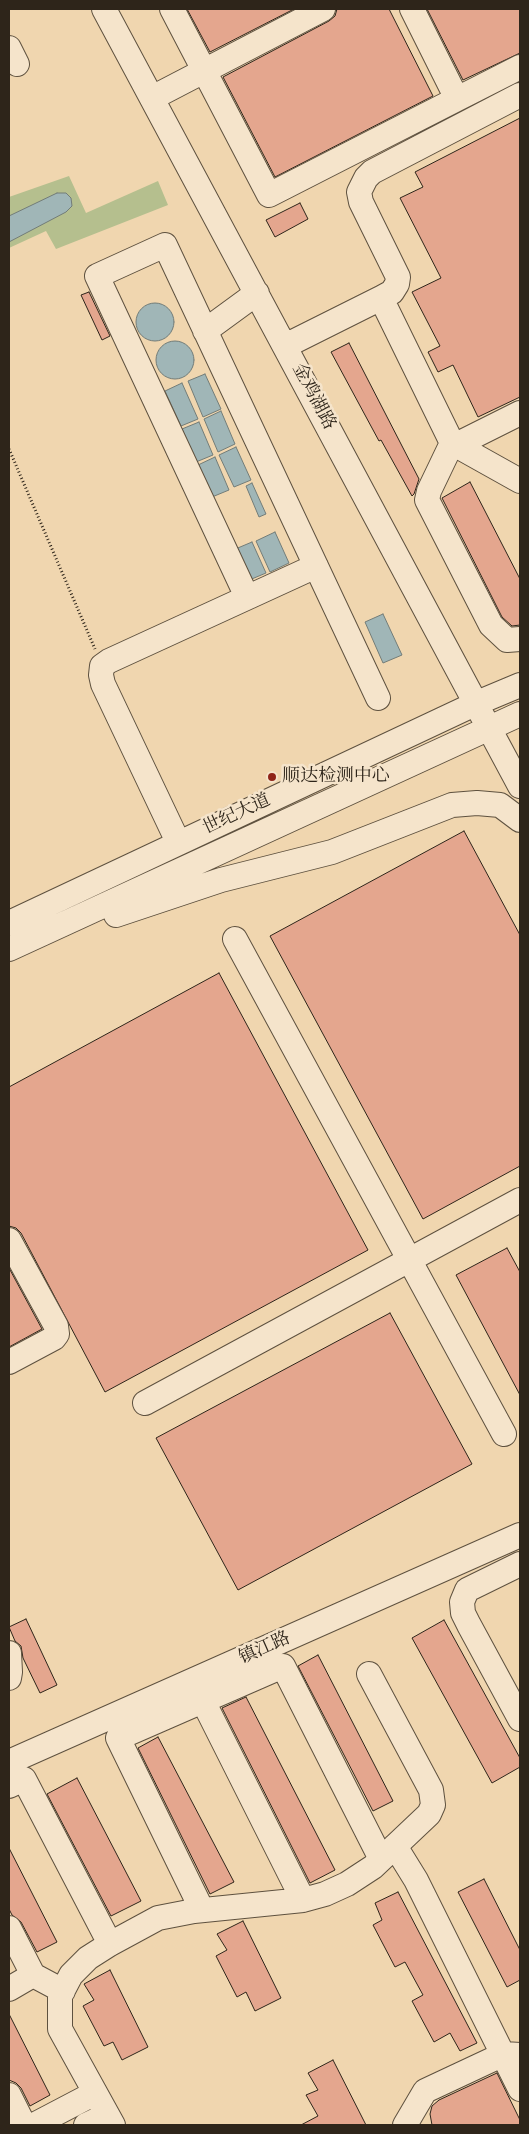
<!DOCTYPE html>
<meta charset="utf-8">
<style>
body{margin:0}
#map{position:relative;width:529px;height:2134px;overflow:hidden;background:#f0d6af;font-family:"IM FELL Double Pica",serif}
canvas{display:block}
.frame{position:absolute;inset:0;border:10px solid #2e251a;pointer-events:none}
</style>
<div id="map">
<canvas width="529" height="2134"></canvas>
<div class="frame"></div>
</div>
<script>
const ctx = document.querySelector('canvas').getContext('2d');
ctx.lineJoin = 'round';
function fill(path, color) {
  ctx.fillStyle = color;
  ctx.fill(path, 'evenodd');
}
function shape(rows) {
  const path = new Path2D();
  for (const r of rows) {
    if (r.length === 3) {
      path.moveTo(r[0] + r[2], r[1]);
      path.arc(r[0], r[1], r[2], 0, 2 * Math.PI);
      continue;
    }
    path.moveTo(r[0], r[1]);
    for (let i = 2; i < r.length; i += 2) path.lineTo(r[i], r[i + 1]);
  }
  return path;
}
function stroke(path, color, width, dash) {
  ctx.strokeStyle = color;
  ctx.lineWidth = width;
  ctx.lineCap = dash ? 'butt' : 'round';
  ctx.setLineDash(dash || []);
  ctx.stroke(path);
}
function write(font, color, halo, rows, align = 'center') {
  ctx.font = font + ' "IM FELL Double Pica","Noto Serif SC",serif';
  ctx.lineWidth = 5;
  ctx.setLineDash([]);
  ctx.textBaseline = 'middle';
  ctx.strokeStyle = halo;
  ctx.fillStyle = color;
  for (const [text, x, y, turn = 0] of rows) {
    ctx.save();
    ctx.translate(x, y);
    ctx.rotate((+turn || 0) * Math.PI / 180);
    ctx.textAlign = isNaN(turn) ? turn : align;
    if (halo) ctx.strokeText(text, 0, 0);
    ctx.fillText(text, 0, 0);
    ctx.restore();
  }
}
const green = shape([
 [69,176,86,213,158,181,168,205,56,249,46,231,9,248,9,197]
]);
const water = shape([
 [57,193,66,193,71,198,72,206,66,212,9,242,9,216,57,193],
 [155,322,19],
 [175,360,19],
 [205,374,221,409,203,417,188,381,205,374],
 [182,383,198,419,181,426,165,391,182,383],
 [221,411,235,444,218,452,204,419,221,411],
 [199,422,213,455,196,462,182,429,199,422],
 [236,447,251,480,234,487,219,455,236,447],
 [215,457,229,490,212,497,198,465,215,457],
 [252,483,266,514,259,517,246,486,252,483],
 [275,532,289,563,270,572,256,541,275,532],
 [252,542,266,573,247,581,233,550,252,542],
 [383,614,402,655,383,663,365,622,383,614]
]);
const building = shape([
 [187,9,294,9,210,52,187,9],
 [337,9,389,9,433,96,275,177,223,77,329,21,335,16,337,9],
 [427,9,520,9,520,53,463,80,427,9],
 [520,118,520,397,478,417,453,365,438,372,428,352,440,346,412,292,441,278,400,198,423,187,415,172,520,118],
 [300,203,308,219,275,237,266,220,300,203],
 [89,292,110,336,102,340,81,295,89,292],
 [349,343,419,479,414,494,412,496,381,440,379,441,331,352,349,343],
 [470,482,520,579,520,625,512,626,502,617,442,498,470,482],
 [464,831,520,935,520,1166,423,1219,270,936,464,831],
 [219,973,368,1250,105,1392,21,1233,16,1228,9,1226,9,1087,219,973],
 [507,1248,520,1272,520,1395,456,1275,507,1248],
 [9,1268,42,1329,9,1347,9,1268],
 [390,1313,472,1464,238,1590,156,1438,390,1313],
 [26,1619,57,1685,40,1693,23,1658,21,1646,15,1641,9,1627,26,1619],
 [444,1620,520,1758,520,1767,492,1783,412,1638,444,1620],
 [318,1655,393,1801,373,1811,298,1666,318,1655],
 [246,1697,335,1870,310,1883,222,1708,246,1697],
 [158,1737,234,1882,210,1894,138,1748,158,1737],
 [77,1778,141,1901,111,1916,47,1794,77,1778],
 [9,1848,57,1942,37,1952,21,1922,12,1915,9,1909,9,1848],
 [484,1879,520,1950,520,1980,507,1987,458,1892,484,1879],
 [398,1892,477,2043,460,2051,450,2033,434,2042,412,2001,423,1995,405,1962,395,1967,373,1925,382,1920,375,1903,398,1892],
 [243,1921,281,1998,255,2011,246,1992,237,1997,216,1956,227,1950,217,1934,243,1921],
 [110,1970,148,2047,122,2060,113,2042,104,2046,83,2006,94,2000,84,1984,110,1970],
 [9,2014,50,2095,30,2106,21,2088,16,2083,9,2080,9,2014],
 [333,2060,366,2125,301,2125,318,2116,306,2095,318,2090,308,2073,333,2060],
 [497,2073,520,2120,520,2125,432,2125,430,2114,432,2106,439,2100,497,2073]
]);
const path = shape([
 [9,449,95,649]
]);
const minor = shape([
 [104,9,520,786],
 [172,9,269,195,457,99],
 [412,9,457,99,520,67],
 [9,48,17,64],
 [152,98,323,9],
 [381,298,392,292,397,284,398,277,361,202,359,192,366,178,372,172,520,95],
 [205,331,257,293],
 [285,346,381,298,452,443,520,481],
 [452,443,429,491,427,500,491,625,507,640,520,639],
 [456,445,520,413],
 [247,597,97,276,165,245,378,698],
 [178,842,103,684,101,675,102,666,109,661,316,566],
 [116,915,221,880,332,852,452,805,477,803,500,805,520,820],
 [9,923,477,703,520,685],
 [235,939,504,1434],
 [9,949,520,714],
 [9,1240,56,1326,57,1334,54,1338,9,1362],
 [145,1403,520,1200],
 [520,1564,467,1590,462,1602,463,1613,469,1625,520,1719],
 [9,1653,10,1672,9,1678],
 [203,1701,303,1900],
 [9,1762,520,1535],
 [9,1786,24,1779,110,1944],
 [395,1846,416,1880,520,2089],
 [202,1910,118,1738,283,1666,381,1859],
 [9,1928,33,1975,63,1991],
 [9,1989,33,1975],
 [9,2095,24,2125],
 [34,2125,95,2093],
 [86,2125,107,2115],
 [113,2125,60,2029,60,1996,71,1975,88,1958,110,1944,158,1918,194,1911,303,1900,325,1894,347,1884,373,1867,429,1814,433,1805,431,1790,369,1674],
 [405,2125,425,2091,504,2054,520,2055]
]);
const markers = [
 [272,777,5,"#8f2418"]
];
const streetNames = [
 ["金鸡湖路",313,397,62],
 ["世纪大道",237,815,-25],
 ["镇江路",265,1649,-24]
];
const poiNames = [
 ["顺达检测中心",282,777]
];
fill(green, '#b5bf8e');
fill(water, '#a0b6b7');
stroke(water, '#727c78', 1);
fill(building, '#e4a68e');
stroke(building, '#2e251a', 1);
stroke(minor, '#5e513f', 26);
stroke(path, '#2e251a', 3, [1, 2.5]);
stroke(minor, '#f5e4cb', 24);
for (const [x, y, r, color] of markers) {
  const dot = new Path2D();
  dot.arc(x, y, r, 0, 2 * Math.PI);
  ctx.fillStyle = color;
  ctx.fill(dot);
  stroke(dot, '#f5e4cb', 2);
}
write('18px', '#2e251a', '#f5e4cb', streetNames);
write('18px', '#2e251a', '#f5e4cb', poiNames, 'left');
</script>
